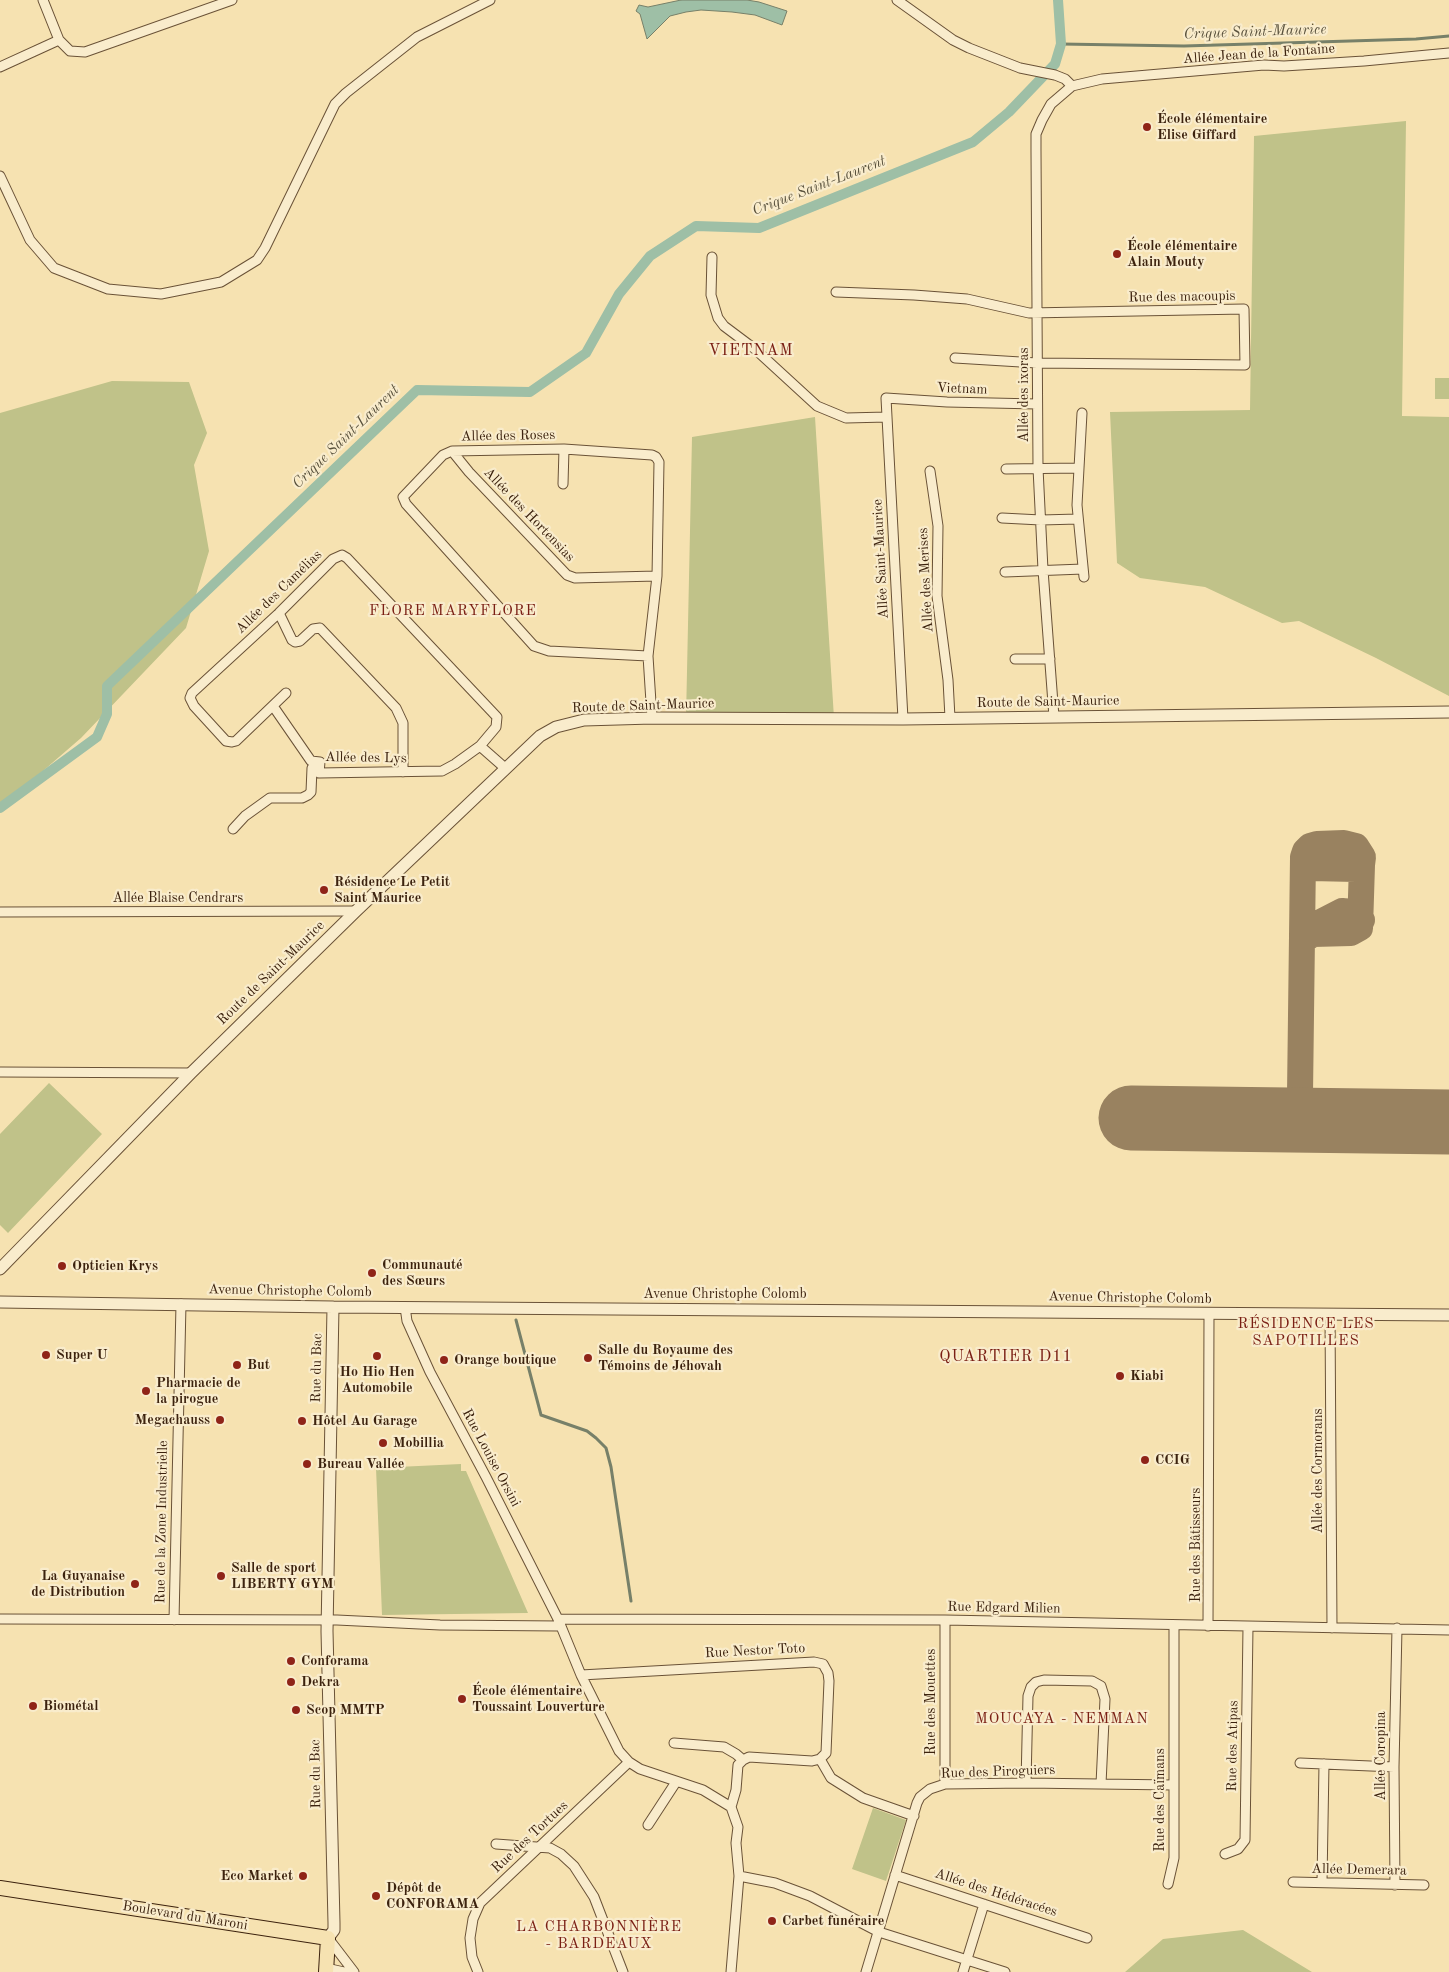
<!DOCTYPE html>
<meta charset="utf-8">
<style>
body{margin:0}
canvas{display:block;background:#f6e2b1}
</style>
<canvas width="1449" height="1972"></canvas>
<script>
const ctx = document.querySelector('canvas').getContext('2d');
ctx.lineJoin = 'round';
function fill(path, color) {
  ctx.fillStyle = color;
  ctx.fill(path, 'evenodd');
}
function shape(rows) {
  const path = new Path2D();
  for (const r of rows) {
    path.moveTo(r[0], r[1]);
    for (let i = 2; i < r.length; i += 2) path.lineTo(r[i], r[i + 1]);
  }
  return path;
}
function stroke(path, color, width, dash) {
  ctx.strokeStyle = color;
  ctx.lineWidth = width;
  ctx.lineCap = dash ? 'butt' : 'round';
  ctx.setLineDash(dash || []);
  ctx.stroke(path);
}
function write(font, color, halo, rows, align = 'center') {
  ctx.font = font + ' "Old Standard TT",serif';
  ctx.lineWidth = 4.5;
  ctx.setLineDash([]);
  ctx.textBaseline = 'middle';
  ctx.strokeStyle = halo;
  ctx.fillStyle = color;
  for (const [text, x, y, turn = 0] of rows) {
    ctx.save();
    ctx.translate(x, y);
    ctx.rotate((+turn || 0) * Math.PI / 180);
    ctx.textAlign = isNaN(turn) ? turn : align;
    if (halo) ctx.strokeText(text, 0, 0);
    ctx.fillText(text, 0, 0);
    ctx.restore();
  }
}
const green = shape([
 [1406,121,1402,416,1449,417,1449,696,1376,658,1299,621,1282,623,1205,587,1140,578,1117,563,1110,412,1250,410,1254,136],
 [1435,378,1449,378,1449,399,1435,399],
 [112,381,189,382,207,433,194,465,209,551,186,628,81,738,0,808,0,413],
 [815,417,834,718,686,718,692,437],
 [49,1083,102,1134,8,1233,0,1225,0,1134],
 [461,1464,461,1471,466,1471,528,1613,382,1615,376,1468],
 [873,1808,906,1820,886,1881,852,1869],
 [1243,1930,1312,1972,1125,1972,1163,1939]
]);
const water = shape([
 [681,0,747,0,759,2,787,11,782,25,755,15,732,12,701,10,686,12,670,16,647,39,640,14,636,11,639,5,648,7,681,0]
]);
const stream = shape([
 [1061,44,1184,46,1416,39,1449,36],
 [516,1320,541,1415,587,1431,596,1438,606,1448,611,1467,631,1601]
]);
const canal = shape([
 [0,808,97,737,107,714,107,686,417,390,530,392,586,353,619,294,650,256,696,226,759,228,973,142,1009,112,1055,64,1061,44,1058,0]
]);
const taxiway = shape([
 [1309,928,1342,911,1353,912,1362,920],
 [1302,941,1313,934,1351,933,1360,928,1362,865],
 [1300,1094,1305,1105,1311,1112,1328,1121],
 [1131,1118,1129,1108,1135,1103,1140,1103,1148,1105,1173,1119],
 [1265,1120,1281,1117,1292,1111,1298,1102,1300,1094,1303,857,1305,851,1310,846,1317,844,1344,843,1356,846,1363,857,1362,865,1356,869,1311,868,1303,873]
]);
const runway = shape([
 [1131,1118,1449,1122]
]);
const minor = shape([
 [43,0,59,40,70,51,85,52,232,0],
 [897,0,953,40,969,48,1020,68,1055,75,1065,79,1072,86],
 [0,67,59,40],
 [0,176,30,240,54,268,108,289,161,294,221,282,257,260,265,248,335,104,346,93,417,37,490,0],
 [712,257,711,295,718,318,724,326,756,350,817,406,846,418,887,417],
 [836,292,914,295,967,299,1029,313,1244,309,1245,365,1037,363,955,358],
 [1082,413,1077,505,1084,577],
 [452,451,469,472,567,575,575,578,657,576],
 [1006,469,1078,468],
 [930,471,938,526,937,596,948,680,950,718],
 [563,484,564,449],
 [1002,518,1041,520,1078,519],
 [1005,572,1083,569],
 [279,613,292,640,295,642,300,641,313,629,320,628,396,708,403,723,403,772],
 [648,656,549,651,534,646,406,504,403,497,443,455,452,451,564,449,652,455,656,457,659,462,657,576,648,656,652,718],
 [1015,659,1050,659],
 [286,693,236,741,232,742,226,741,194,706,190,698,192,693,279,613,333,559,342,555,347,558,497,717,496,727,480,746,455,764,442,771,319,773,320,762],
 [273,706,311,761,320,762],
 [1054,717,1043,570,1038,468,1036,151,1036,134,1042,120,1051,104,1072,86,1102,79,1264,65,1284,66,1364,61,1449,53],
 [903,719,886,398,947,402,1037,404],
 [480,746,505,768],
 [233,829,245,816,270,798,302,798,308,795,311,792,312,768,320,762],
 [0,912,356,911],
 [0,1072,191,1073],
 [405,1307,407,1321,430,1372,486,1477,558,1619,581,1675,619,1751,629,1762,640,1769,703,1790,731,1807,738,1827,736,1843,739,1876,731,1972],
 [1330,1314,1332,1628],
 [0,1619,337,1620,440,1625,559,1626],
 [558,1619,945,1620,1449,1630],
 [174,1620,181,1304],
 [1208,1626,1209,1314],
 [581,1675,814,1662,823,1664,828,1673,829,1681,826,1753,820,1759,812,1761,749,1757,743,1760,738,1765,736,1790,731,1807],
 [674,1743,724,1747,736,1754,743,1760],
 [820,1759,831,1778,863,1798,914,1816],
 [1300,1763,1394,1767],
 [1026,1783,1028,1696,1031,1687,1036,1682,1044,1680,1092,1681,1101,1686,1105,1699,1101,1784],
 [945,1784,945,1620],
 [648,1825,676,1782],
 [496,1844,550,1848,561,1854,574,1866,594,1897,623,1972],
 [1225,1854,1238,1849,1245,1840,1248,1627],
 [895,1875,1087,1938],
 [739,1876,775,1883,810,1896,879,1932,1005,1972],
 [1293,1882,1424,1885],
 [1322,1882,1324,1764],
 [1168,1884,1174,1858,1174,1626],
 [1395,1885,1394,1767,1397,1628],
 [328,1938,354,1972],
 [326,1968,344,1972],
 [478,1972,472,1957,470,1938,473,1919,480,1903,629,1762],
 [866,1972,917,1803,920,1797,930,1789,945,1784,1026,1783,1173,1785],
 [963,1972,984,1904]
]);
const tertiary = shape([
 [0,1269,191,1073,356,911,540,736,556,727,584,720,652,718,903,719,1449,712],
 [0,1302,333,1307,1449,1315],
 [328,1938,334,1930,334,1923,327,1631,333,1307]
]);
const primary = shape([
 [0,1888,328,1938,326,1972]
]);
const markers = [
 [1147,127,5,"#8f2418"],
 [1117,254,5,"#8f2418"],
 [324,890,5,"#8f2418"],
 [62,1266,5,"#8f2418"],
 [372,1273,5,"#8f2418"],
 [46,1355,5,"#8f2418"],
 [377,1356,5,"#8f2418"],
 [588,1358,5,"#8f2418"],
 [444,1360,5,"#8f2418"],
 [237,1365,5,"#8f2418"],
 [1120,1376,5,"#8f2418"],
 [146,1391,5,"#8f2418"],
 [220,1420,5,"#8f2418"],
 [302,1421,5,"#8f2418"],
 [383,1443,5,"#8f2418"],
 [1145,1460,5,"#8f2418"],
 [307,1464,5,"#8f2418"],
 [221,1576,5,"#8f2418"],
 [135,1584,5,"#8f2418"],
 [291,1661,5,"#8f2418"],
 [291,1682,5,"#8f2418"],
 [462,1699,5,"#8f2418"],
 [33,1706,5,"#8f2418"],
 [296,1710,5,"#8f2418"],
 [303,1876,5,"#8f2418"],
 [376,1896,5,"#8f2418"],
 [772,1921,5,"#8f2418"]
];
const streetNames = [
 ["Allée Jean de la Fontaine",1259,54,-4],
 ["Rue des macoupis",1182,297,-1],
 ["Vietnam",962,389,2],
 ["Allée des ixoras",1024,395,-90],
 ["Allée des Roses",508,436,-1],
 ["Allée des Hortensias",529,515,46],
 ["Allée Saint-Maurice",881,559,-93],
 ["Allée des Merises",926,580,-93],
 ["Allée des Camélias",279,592,-44],
 ["Route de Saint-Maurice",1048,702,-1],
 ["Route de Saint-Maurice",643,706,-2],
 ["Allée des Lys",366,758,1],
 ["Allée Blaise Cendrars",178,898],
 ["Route de Saint-Maurice",271,973,-44],
 ["Avenue Christophe Colomb",290,1291,1],
 ["Avenue Christophe Colomb",725,1294],
 ["Avenue Christophe Colomb",1130,1298,1],
 ["Rue du Bac",317,1368,-89],
 ["Rue Louise Orsini",491,1458,62],
 ["Allée des Cormorans",1318,1471,-90],
 ["Rue de la Zone Industrielle",162,1522,-89],
 ["Rue des Bâtisseurs",1196,1545,-90],
 ["Rue Edgard Milien",1004,1608,1],
 ["Rue Nestor Toto",755,1651,-3],
 ["Rue des Mouettes",931,1702,-90],
 ["Rue des Atipas",1233,1746,-89],
 ["Allée Coropina",1381,1756,-90],
 ["Rue des Piroguiers",998,1772,-2],
 ["Rue du Bac",316,1774,-91],
 ["Rue des Caïmans",1160,1800,-90],
 ["Rue des Tortues",530,1837,-43],
 ["Allée Demerara",1359,1870,1],
 ["Allée des Hédéracées",996,1893,18],
 ["Boulevard du Maroni",185,1916,9]
];
const poiNames = [
 ["École élémentaire",1157,119],
 ["Elise Giffard",1157,135],
 ["École élémentaire",1127,246],
 ["Alain Mouty",1127,262],
 ["Résidence Le Petit",334,882],
 ["Saint Maurice",334,898],
 ["Communauté",382,1265],
 ["des Sœurs",382,1281],
 ["Opticien Krys",72,1266],
 ["Salle du Royaume des",598,1350],
 ["Témoins de Jéhovah",598,1366],
 ["Super U",56,1355],
 ["Orange boutique",454,1360],
 ["But",247,1365],
 ["Ho Hio Hen",377,1372,"center"],
 ["Automobile",377,1388,"center"],
 ["Kiabi",1130,1376],
 ["Pharmacie de",156,1383],
 ["la pirogue",156,1399],
 ["Megachauss",210,1420,"right"],
 ["Hôtel Au Garage",312,1421],
 ["Mobillia",393,1443],
 ["CCIG",1155,1460],
 ["Bureau Vallée",317,1464],
 ["Salle de sport",231,1568],
 ["LIBERTY GYM",231,1584],
 ["La Guyanaise",125,1576,"right"],
 ["de Distribution",125,1592,"right"],
 ["Conforama",301,1661],
 ["Dekra",301,1682],
 ["École élémentaire",472,1691],
 ["Toussaint Louverture",472,1707],
 ["Biométal",43,1706],
 ["Scop MMTP",306,1710],
 ["Eco Market",293,1876,"right"],
 ["Dépôt de",386,1888],
 ["CONFORAMA",386,1904],
 ["Carbet funéraire",782,1921]
];
const waterNames = [
 ["Crique Saint-Maurice",1255,32,-2],
 ["Crique Saint-Laurent",819,186,-21],
 ["Crique Saint-Laurent",346,437,-44]
];
const neighbourhoodNames = [
 ["FLORE MARYFLORE",453,611],
 ["RÉSIDENCE LES",1306,1324],
 ["SAPOTILLES",1306,1341],
 ["MOUCAYA - NEMMAN",1062,1719],
 ["LA CHARBONNIÈRE",599,1927],
 ["- BARDEAUX",599,1944]
];
const quarterNames = [
 ["VIETNAM",751,351],
 ["QUARTIER D11",1006,1357]
];
fill(green, '#c0c289');
fill(water, '#9ebfa6');
stroke(water, '#778069', 1);
stroke(stream, '#778069', 3);
stroke(canal, '#9ebfa6', 10);
stroke(taxiway, '#998260', 26);
stroke(runway, '#998260', 65);
stroke(minor, '#6a5237', 11);
stroke(tertiary, '#6a5237', 13);
stroke(primary, '#3c220e', 16);
stroke(minor, '#f9eccc', 9);
stroke(tertiary, '#f9eccc', 11);
stroke(primary, '#f6e2b1', 14);
for (const [x, y, r, color] of markers) {
  const dot = new Path2D();
  dot.arc(x, y, r, 0, 2 * Math.PI);
  ctx.fillStyle = color;
  ctx.fill(dot);
  stroke(dot, '#f9eccc', 2);
}
write('14px', '#3c220e', '#f9eccc', streetNames);
write('bold 14px', '#3c220e', '#f9eccc', poiNames, 'left');
write('italic 15px', '#59513c', '#f9eccc', waterNames);
ctx.letterSpacing = '1px';
write('15px', '#7a1f14', '#f9eccc', neighbourhoodNames);
ctx.letterSpacing = '0px';
ctx.letterSpacing = '1px';
write('16px', '#7a1f14', '#f9eccc', quarterNames);
ctx.letterSpacing = '0px';
</script>
